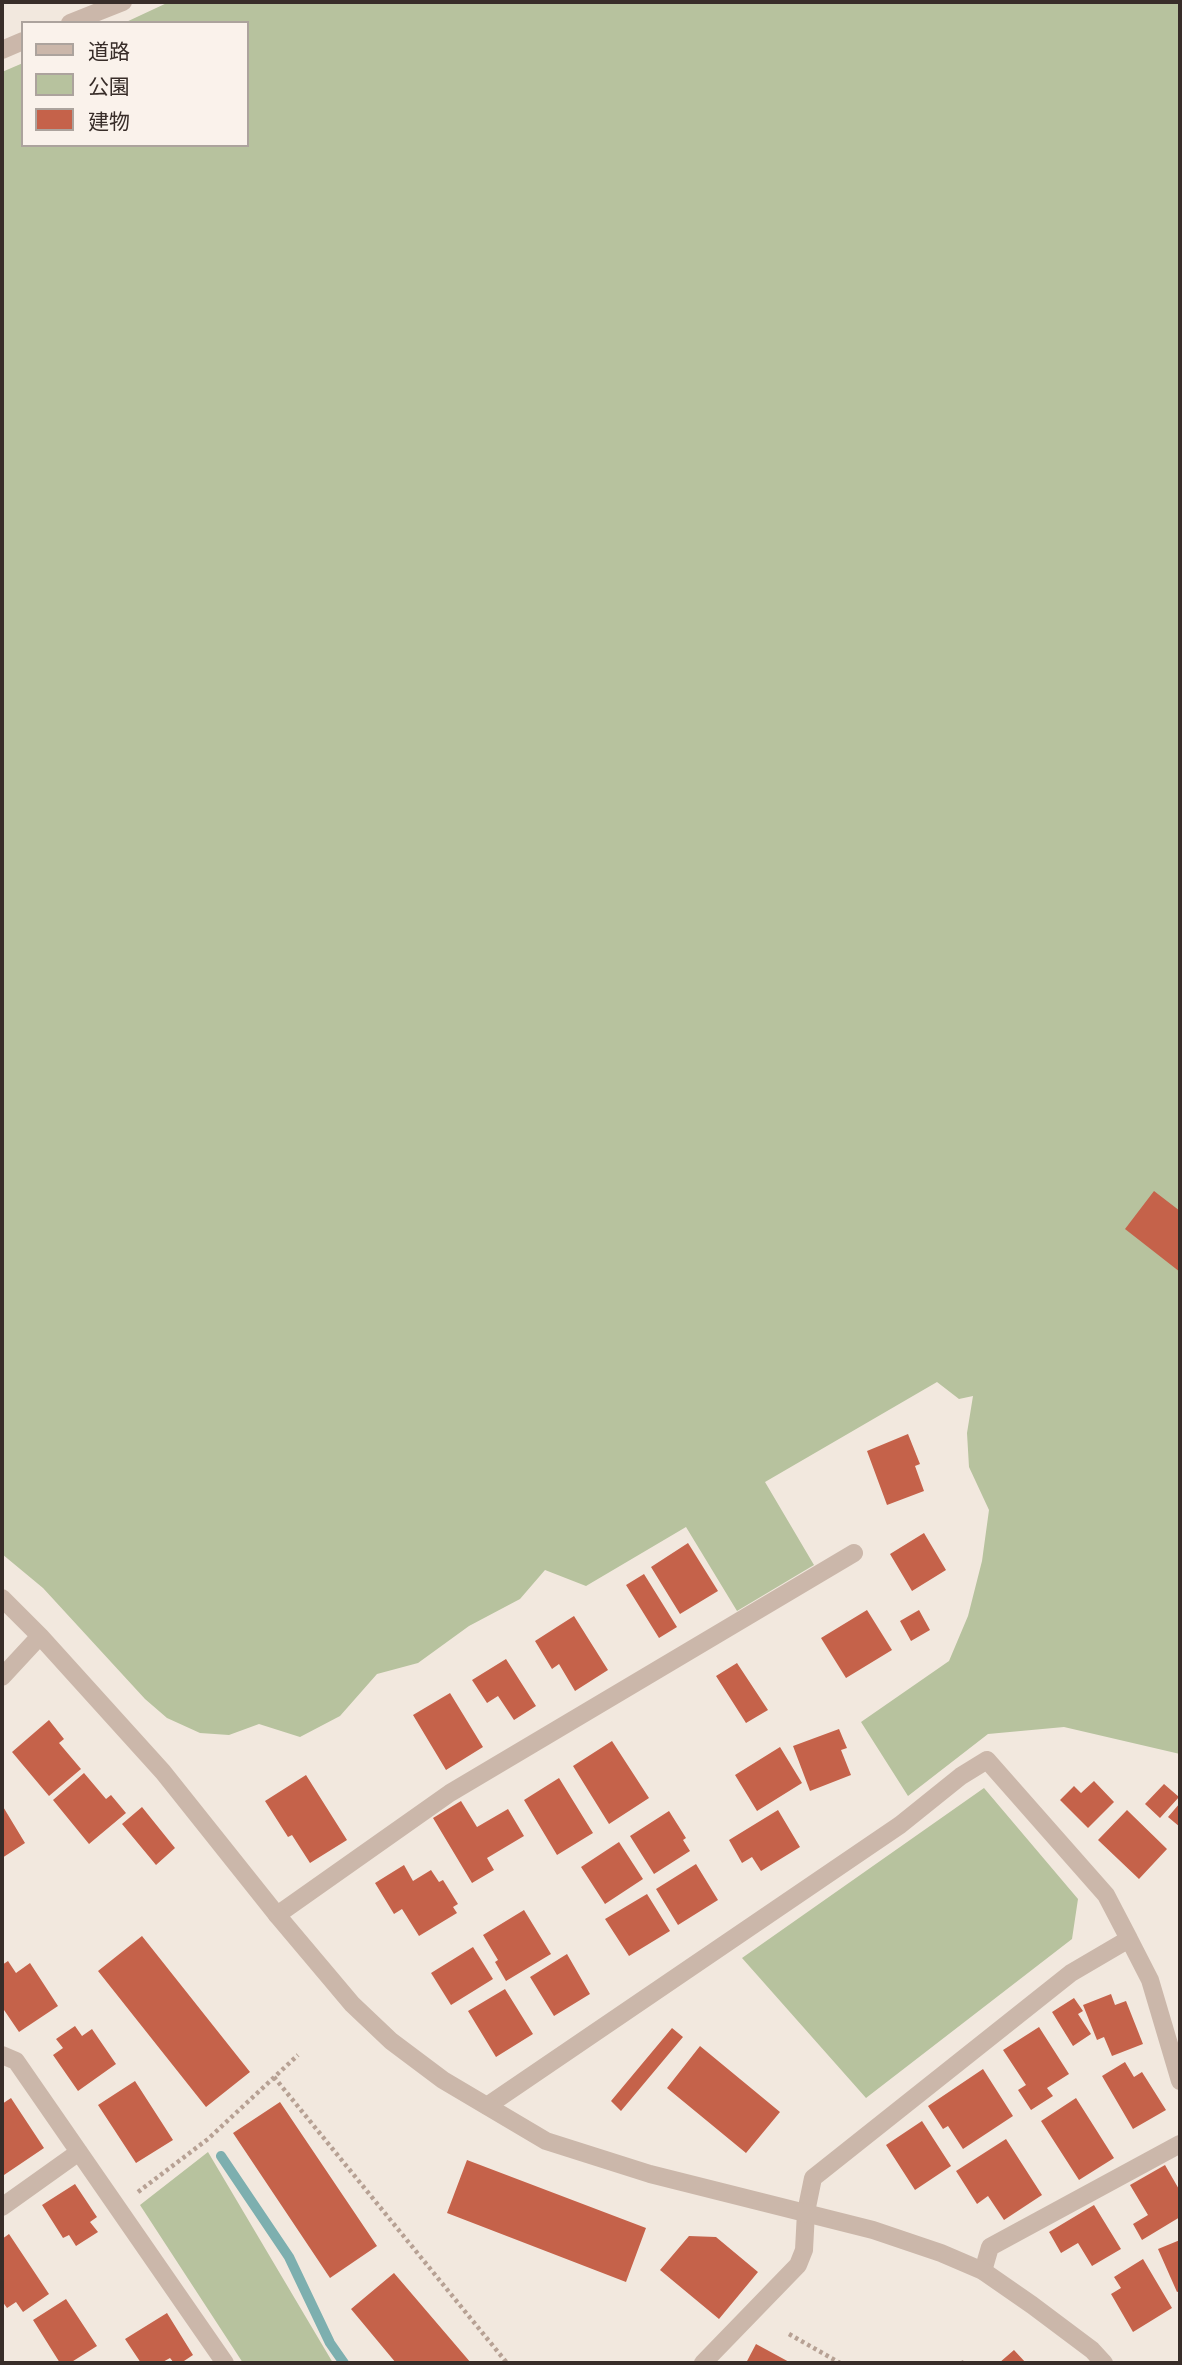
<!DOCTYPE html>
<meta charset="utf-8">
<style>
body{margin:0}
#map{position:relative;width:1182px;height:2365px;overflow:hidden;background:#f2e8de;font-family:Arial,"Noto Sans JP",sans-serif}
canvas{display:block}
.frame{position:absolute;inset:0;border:4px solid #382d29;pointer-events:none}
.legend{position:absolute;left:21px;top:21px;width:228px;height:126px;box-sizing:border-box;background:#faf2eb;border:2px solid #aca39d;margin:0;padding:9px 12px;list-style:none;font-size:21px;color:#382d29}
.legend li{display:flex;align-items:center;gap:14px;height:35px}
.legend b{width:35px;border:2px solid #aca39d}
</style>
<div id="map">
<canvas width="1182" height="2365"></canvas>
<div class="frame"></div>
<ul class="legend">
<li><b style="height:9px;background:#cbb7aa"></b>道路</li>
<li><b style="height:19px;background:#b7c29e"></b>公園</li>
<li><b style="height:19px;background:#c5624a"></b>建物</li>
</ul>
</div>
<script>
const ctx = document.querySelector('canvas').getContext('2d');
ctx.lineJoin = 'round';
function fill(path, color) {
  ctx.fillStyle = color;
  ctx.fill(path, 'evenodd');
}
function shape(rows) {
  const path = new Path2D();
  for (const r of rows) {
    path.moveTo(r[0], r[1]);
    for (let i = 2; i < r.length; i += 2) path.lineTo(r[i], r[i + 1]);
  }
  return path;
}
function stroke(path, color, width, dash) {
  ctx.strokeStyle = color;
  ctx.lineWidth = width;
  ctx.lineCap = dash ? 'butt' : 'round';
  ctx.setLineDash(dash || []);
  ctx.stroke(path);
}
const green = shape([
 [169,2,1180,2,1180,1754,1064,1727,988,1734,908,1796,861,1722,949,1661,968,1616,982,1561,989,1510,969,1467,967,1433,973,1396,959,1399,937,1382,765,1482,814,1565,737,1611,686,1527,586,1586,545,1570,520,1599,469,1626,418,1663,377,1674,340,1716,300,1737,259,1724,229,1735,200,1733,167,1718,145,1699,43,1588,2,1554,2,72,23,63,23,145,247,145,247,23,124,23],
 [984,1788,1078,1899,1072,1939,866,2098,742,1958],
 [208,2152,333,2363,243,2363,140,2205]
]);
const stream = shape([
 [221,2156,289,2257,330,2343,344,2363]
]);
const building = shape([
 [1154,1191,1180,1211,1180,1272,1125,1229],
 [908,1434,920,1464,915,1466,924,1491,887,1505,867,1451],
 [924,1533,946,1570,912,1591,890,1554],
 [688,1543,718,1591,680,1614,651,1567],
 [644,1574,677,1627,659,1638,626,1585],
 [867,1610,892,1650,846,1678,821,1638],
 [919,1610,930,1630,911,1641,900,1621],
 [574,1616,608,1670,575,1691,559,1664,552,1669,535,1641],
 [506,1659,536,1706,514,1720,498,1696,487,1703,472,1680],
 [737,1663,768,1710,746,1723,716,1676],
 [450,1693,483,1747,446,1770,413,1715],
 [49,1720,64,1739,59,1743,81,1769,49,1796,12,1752],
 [839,1729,847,1748,841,1750,851,1775,810,1791,793,1746],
 [612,1741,649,1798,609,1824,573,1766],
 [780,1747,802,1783,757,1811,735,1775],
 [84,1773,106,1799,111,1795,126,1813,89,1844,53,1800],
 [306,1775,347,1840,310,1863,292,1835,288,1837,265,1801],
 [559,1778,593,1833,557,1855,524,1800],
 [1094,1781,1114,1802,1088,1828,1060,1800,1074,1786,1081,1793],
 [1164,1784,1179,1797,1160,1818,1145,1804],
 [461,1801,477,1827,508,1809,524,1836,487,1858,494,1870,472,1883,433,1818],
 [1180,1803,1180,1827,1168,1817],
 [2,1805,25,1843,2,1858],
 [142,1807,175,1848,156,1865,122,1824],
 [778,1810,800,1847,761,1871,752,1857,742,1863,729,1840],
 [1127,1810,1167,1849,1139,1879,1098,1840],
 [669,1811,686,1838,683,1840,690,1851,654,1874,630,1836],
 [619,1842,643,1879,605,1904,581,1867],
 [696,1864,718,1900,678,1925,656,1889],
 [404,1865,413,1881,431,1870,439,1882,443,1880,458,1904,453,1907,457,1913,419,1936,402,1909,394,1914,375,1883],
 [647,1894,670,1931,629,1956,605,1919],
 [524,1910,551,1954,506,1981,495,1962,498,1960,483,1935],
 [142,1936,250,2072,206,2107,98,1971],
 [473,1947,493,1979,451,2005,431,1973],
 [567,1954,590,1994,554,2016,530,1977],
 [8,1961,16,1973,30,1963,58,2006,19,2032,2,2007,2,1965],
 [505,1989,533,2034,496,2057,468,2011],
 [1111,1994,1115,2005,1126,2001,1143,2044,1112,2056,1104,2037,1097,2040,1083,2005],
 [1074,1998,1083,2011,1078,2014,1091,2034,1073,2046,1052,2012],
 [75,2026,82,2036,92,2029,116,2064,78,2091,53,2055,63,2048,56,2039],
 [1039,2027,1069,2074,1047,2088,1053,2096,1031,2110,1018,2090,1026,2085,1003,2050],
 [672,2028,683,2037,621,2111,611,2101],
 [700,2046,780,2112,746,2153,667,2088],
 [1125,2062,1134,2077,1142,2072,1166,2110,1133,2129,1102,2076],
 [983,2069,1013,2116,963,2149,948,2126,943,2129,928,2106],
 [135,2081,173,2140,136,2163,98,2105],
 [11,2098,44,2148,4,2175,2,2171,2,2104],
 [1076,2098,1114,2158,1079,2180,1041,2121],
 [280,2102,377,2246,330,2278,233,2133],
 [922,2121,951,2166,915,2190,886,2145],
 [1006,2139,1042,2195,1004,2220,988,2196,977,2204,956,2171],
 [467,2160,646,2228,626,2282,447,2213],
 [1165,2165,1180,2191,1180,2217,1142,2240,1133,2224,1148,2215,1130,2185],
 [75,2184,97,2217,90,2222,98,2232,76,2246,69,2235,63,2238,42,2205],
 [1094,2205,1121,2249,1092,2266,1078,2243,1061,2253,1049,2232],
 [9,2234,49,2294,23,2312,16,2302,7,2308,2,2301,2,2239],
 [689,2236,716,2237,758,2272,719,2319,660,2270],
 [1180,2240,1180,2291,1177,2292,1158,2249],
 [1143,2259,1172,2308,1133,2332,1111,2294,1121,2288,1114,2277],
 [394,2273,471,2363,396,2363,351,2309],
 [66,2299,97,2346,70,2363,60,2363,33,2320],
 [167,2313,193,2355,181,2363,174,2363,170,2358,161,2363,141,2363,125,2339],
 [756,2344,791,2363,746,2363],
 [1014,2350,1026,2363,999,2363]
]);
const path = shape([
 [274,2077,507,2363],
 [138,2192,208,2139,298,2055],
 [789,2334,840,2363],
 [963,2363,964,2361]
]);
const minor = shape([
 [277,1915,450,1793,854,1553],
 [1129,1939,1150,1980,1180,2081],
 [2,2055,16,2061,225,2363],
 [487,2106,900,1825,961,1776,987,1760,1106,1895,1129,1939,1071,1973,813,2178,806,2212,804,2250,798,2265,703,2363],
 [2,2207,79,2152],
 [983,2271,990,2247,1180,2144]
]);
const tertiary = shape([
 [70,23,123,2],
 [2,50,23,41],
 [2,1598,40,1636,163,1772,277,1915,352,2004,391,2041,443,2080,546,2141,650,2174,873,2230,941,2253,983,2271,1032,2305,1092,2350,1104,2363],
 [2,1677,40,1636]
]);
fill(green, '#b7c29e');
stroke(stream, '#7dafaf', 10);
fill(building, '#c5624a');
stroke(path, '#b7a194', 4.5, [3.5, 3.5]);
stroke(minor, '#cbb7aa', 18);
stroke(tertiary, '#cbb7aa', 18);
</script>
